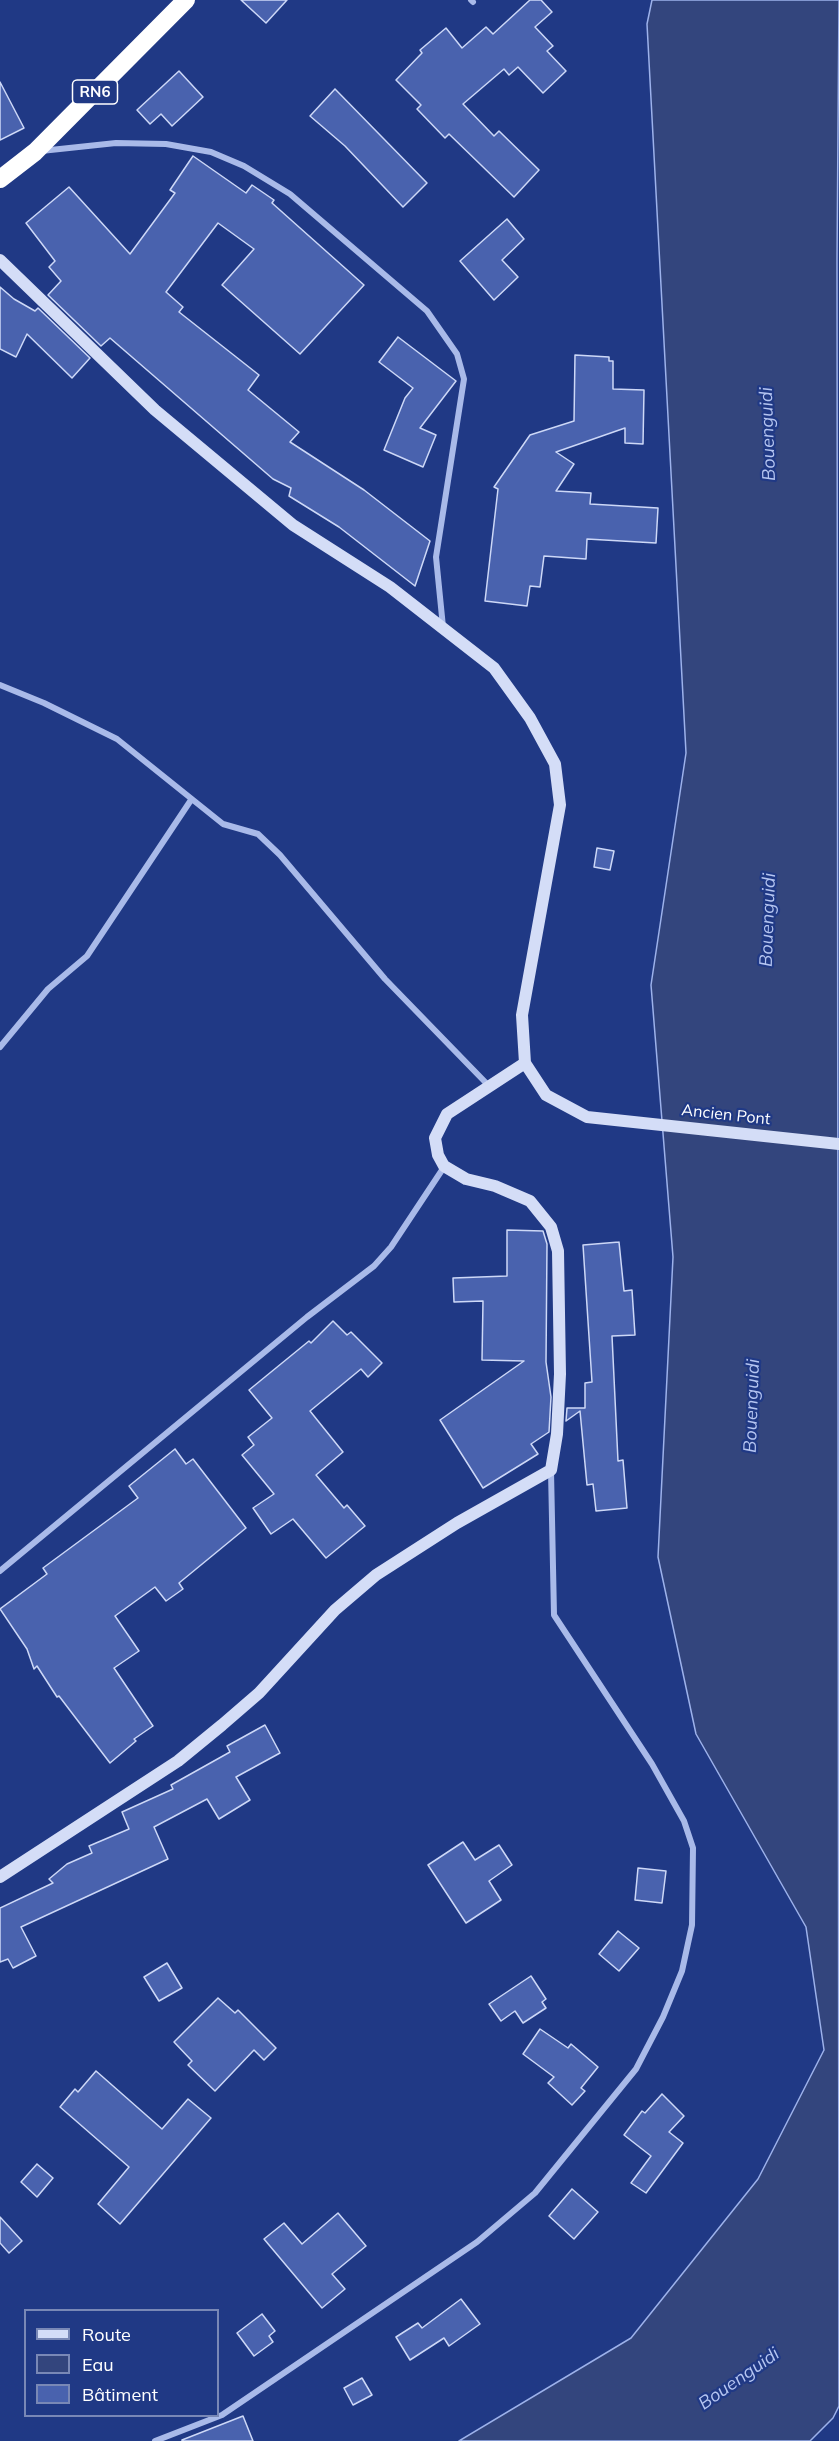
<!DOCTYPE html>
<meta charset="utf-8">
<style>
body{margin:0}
#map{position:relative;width:839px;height:2441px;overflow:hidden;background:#203985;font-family:Mulish,sans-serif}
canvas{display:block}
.legend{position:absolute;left:24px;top:2309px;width:195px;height:108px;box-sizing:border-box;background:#203985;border:2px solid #7988b6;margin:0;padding:8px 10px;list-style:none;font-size:18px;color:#fff}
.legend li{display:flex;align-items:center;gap:12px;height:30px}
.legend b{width:30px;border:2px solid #7988b6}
</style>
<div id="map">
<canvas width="839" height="2441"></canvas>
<ul class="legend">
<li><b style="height:8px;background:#d4ddf7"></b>Route</li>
<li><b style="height:16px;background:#33457d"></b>Eau</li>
<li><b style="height:16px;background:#4962ae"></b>Bâtiment</li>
</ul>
</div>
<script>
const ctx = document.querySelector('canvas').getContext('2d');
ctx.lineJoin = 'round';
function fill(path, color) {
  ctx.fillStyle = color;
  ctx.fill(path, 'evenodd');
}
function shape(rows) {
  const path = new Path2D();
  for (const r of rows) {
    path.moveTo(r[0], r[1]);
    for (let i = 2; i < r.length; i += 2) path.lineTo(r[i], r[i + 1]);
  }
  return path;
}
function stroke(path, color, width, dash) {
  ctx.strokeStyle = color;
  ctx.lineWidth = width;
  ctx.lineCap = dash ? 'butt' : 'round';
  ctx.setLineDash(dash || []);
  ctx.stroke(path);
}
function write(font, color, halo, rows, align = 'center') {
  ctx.font = font + ' Mulish,sans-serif';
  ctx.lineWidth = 4.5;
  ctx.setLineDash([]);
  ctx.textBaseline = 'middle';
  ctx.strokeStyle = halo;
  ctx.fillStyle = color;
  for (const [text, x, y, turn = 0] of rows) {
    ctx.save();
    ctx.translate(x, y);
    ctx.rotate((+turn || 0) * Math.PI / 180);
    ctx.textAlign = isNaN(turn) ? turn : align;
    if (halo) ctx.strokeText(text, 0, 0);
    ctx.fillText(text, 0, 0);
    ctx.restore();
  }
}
const water = shape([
 [652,0,839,0,837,260,839,2406,833,2418,810,2441,459,2441,631,2338,758,2179,824,2050,806,1927,696,1734,658,1557,673,1257,651,985,686,753,647,24,652,0]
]);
const building = shape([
 [241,0,287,0,266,23,241,0],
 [530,0,541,0,552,12,535,27,553,46,547,51,566,71,543,93,518,67,509,75,504,69,463,104,494,136,499,131,539,170,514,197,449,134,445,138,417,109,421,105,396,80,422,53,420,50,446,28,462,48,486,27,493,34,530,0],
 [179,71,203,97,172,126,161,114,150,124,137,110,179,71],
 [0,82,24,128,0,140,0,82],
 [335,89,427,183,403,207,345,146,310,116,335,89],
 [193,156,246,193,252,185,274,200,272,203,364,285,300,354,222,285,254,249,218,223,166,292,183,307,179,312,259,375,248,390,299,432,290,442,364,490,430,541,415,586,339,527,289,496,291,488,273,479,110,338,101,346,48,295,61,281,49,267,55,261,26,223,69,187,130,254,175,193,170,190,193,156],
 [507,219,524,239,502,260,518,277,494,300,460,261,507,219],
 [0,287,14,299,35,311,38,308,90,358,72,378,27,334,16,357,0,349,0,287],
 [398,337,456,381,420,428,436,435,423,467,384,450,405,398,413,388,379,362,398,337],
 [575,355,609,357,609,361,613,361,613,389,644,390,643,444,625,443,625,428,556,452,574,464,556,491,591,493,590,504,658,508,656,543,587,539,586,559,544,556,540,587,530,586,527,606,485,601,498,489,494,487,530,435,574,421,575,355],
 [597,848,614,851,610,870,594,867,597,848],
 [507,1230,543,1231,547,1244,546,1362,551,1397,549,1432,531,1444,538,1454,483,1488,440,1420,524,1361,482,1360,483,1301,454,1302,453,1278,507,1276,507,1230],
 [619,1242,624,1291,632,1290,635,1335,612,1336,618,1461,623,1460,627,1508,596,1511,593,1484,587,1485,580,1411,566,1421,567,1408,585,1408,585,1383,592,1382,583,1245,619,1242],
 [333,1321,347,1335,351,1332,382,1363,368,1377,361,1369,310,1411,343,1452,316,1475,344,1508,347,1505,365,1526,326,1558,293,1519,271,1534,253,1508,274,1494,242,1455,254,1445,248,1437,272,1418,249,1390,309,1341,311,1343,333,1321],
 [175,1449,186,1464,193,1459,246,1528,179,1583,183,1589,166,1601,155,1587,115,1616,139,1651,114,1668,153,1726,134,1739,136,1741,110,1763,59,1696,57,1697,37,1666,34,1669,27,1649,0,1609,47,1574,43,1568,138,1498,129,1486,175,1449],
 [265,1725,280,1753,236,1777,250,1800,219,1819,207,1799,154,1827,168,1859,21,1927,36,1956,13,1968,8,1959,0,1962,0,1908,53,1883,49,1879,67,1864,92,1853,89,1846,129,1829,122,1812,173,1789,171,1785,230,1752,227,1746,265,1725],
 [463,1842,475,1860,499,1845,512,1865,489,1881,501,1900,466,1923,428,1865,463,1842],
 [638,1868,666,1871,662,1903,635,1900,638,1868],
 [618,1931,639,1948,619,1971,599,1954,618,1931],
 [167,1963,182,1988,159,2001,144,1977,167,1963],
 [531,1976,546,1999,542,2002,546,2008,523,2023,515,2011,501,2021,489,2004,531,1976],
 [218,1998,235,2013,238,2010,276,2048,264,2060,254,2050,215,2091,188,2065,192,2061,174,2042,218,1998],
 [540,2029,568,2048,571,2044,598,2067,581,2088,585,2091,572,2105,548,2083,554,2077,523,2054,540,2029],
 [96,2071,162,2129,188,2099,211,2118,120,2224,98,2204,129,2167,60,2107,75,2089,78,2092,96,2071],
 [662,2094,684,2116,669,2132,683,2143,646,2193,631,2183,651,2156,624,2135,642,2111,645,2113,662,2094],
 [37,2164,53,2178,37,2197,21,2182,37,2164],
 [572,2189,598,2212,574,2239,549,2216,572,2189],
 [338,2213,366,2246,332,2274,345,2289,322,2308,264,2239,284,2223,302,2244,338,2213],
 [0,2217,22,2241,9,2253,0,2243,0,2217],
 [461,2299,480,2324,449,2346,444,2338,410,2360,396,2337,418,2323,422,2328,461,2299],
 [262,2314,275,2331,269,2336,273,2342,254,2356,237,2333,262,2314],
 [362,2378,372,2395,353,2405,344,2388,362,2378],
 [243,2416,253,2441,182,2441,182,2440,243,2416]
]);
const street = shape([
 [471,0,473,2],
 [41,151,116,143,166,144,211,152,244,166,290,194,427,311,457,354,464,379,436,557,443,627],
 [0,685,44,703,117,739,223,824,258,834,280,855,385,979,489,1086],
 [0,1047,48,989,87,956,191,800],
 [0,1571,307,1317,374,1266,391,1247,444,1167],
 [155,2441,222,2415,477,2242,535,2193,636,2069,663,2017,682,1971,692,1925,693,1848,684,1821,652,1764,554,1615,551,1471]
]);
const secondary = shape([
 [0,260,155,410,293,525,390,587,494,668,530,718,555,764,560,805,522,1015,525,1063,546,1095,587,1117,839,1144],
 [0,1877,178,1761,222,1725,259,1693,335,1610,376,1575,457,1523,551,1470,557,1434,560,1374,558,1251,551,1227,530,1201,495,1186,466,1179,444,1166,438,1155,435,1138,447,1114,525,1063]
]);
const highway = shape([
 [0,179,35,152,186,0]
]);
const shields = [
 [95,92,45]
];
const shieldNames = [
 ["RN6",95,92]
];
const streetNames = [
 ["Ancien Pont",726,1115,6]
];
const waterNames = [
 ["Bouenguidi",768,434,-92],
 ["Bouenguidi",768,920,-88],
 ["Bouenguidi",752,1406,-88],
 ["Bouenguidi",739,2379,-35]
];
fill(water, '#33457d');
stroke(water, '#9db2eb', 1.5);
fill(building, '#4962ae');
stroke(building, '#cdd8f7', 1.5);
stroke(street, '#a9bae9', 6);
stroke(secondary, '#d4ddf7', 12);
stroke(highway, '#fff', 18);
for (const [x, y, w] of shields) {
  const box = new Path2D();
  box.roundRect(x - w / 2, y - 12, w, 24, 4.5);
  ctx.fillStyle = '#203985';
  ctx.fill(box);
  stroke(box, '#fff', 1.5);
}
write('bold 15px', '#fff', null, shieldNames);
write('16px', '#fff', '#203985', streetNames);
write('italic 18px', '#b5c5f1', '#203985', waterNames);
</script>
